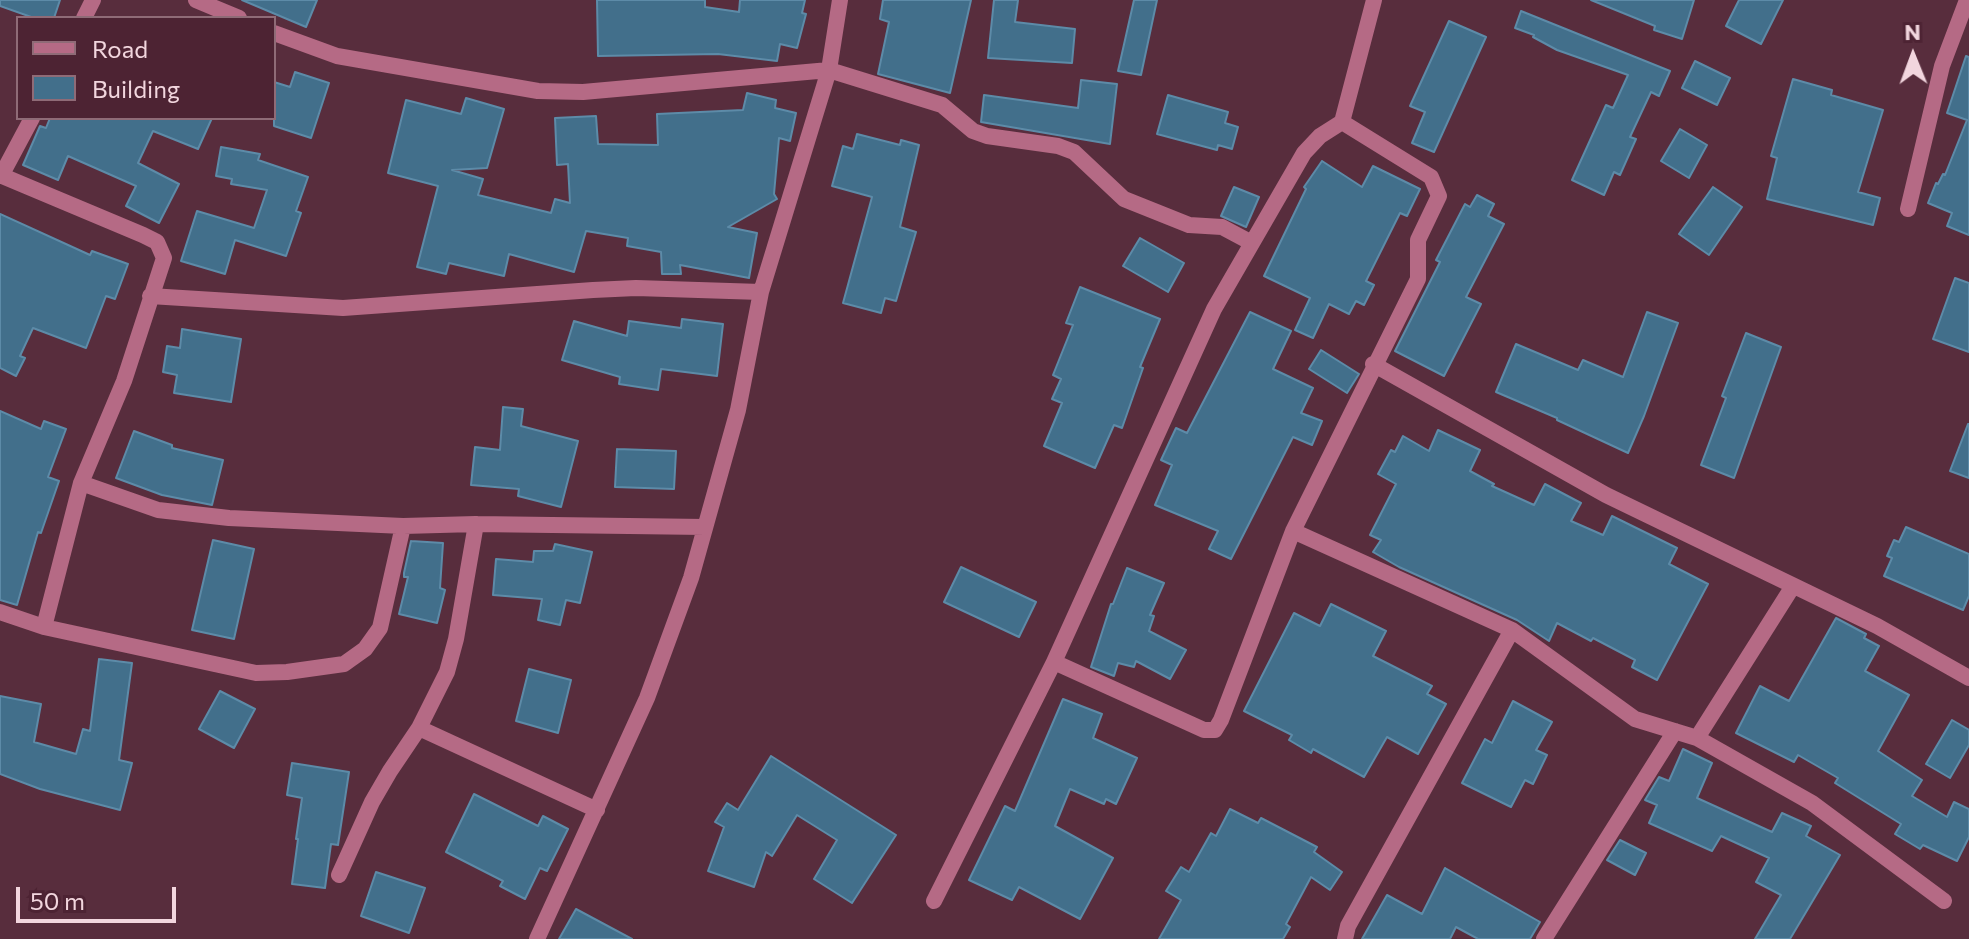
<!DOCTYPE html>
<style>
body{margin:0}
#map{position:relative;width:1969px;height:939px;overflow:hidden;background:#582d3d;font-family:Commissioner,sans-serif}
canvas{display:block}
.legend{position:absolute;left:16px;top:16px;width:260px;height:104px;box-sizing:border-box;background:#4d2333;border:2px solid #8f6b77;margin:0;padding:10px 14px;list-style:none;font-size:24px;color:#f2d6de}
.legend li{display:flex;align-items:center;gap:16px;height:40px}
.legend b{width:40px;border:2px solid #8f6b77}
.north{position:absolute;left:1873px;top:16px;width:80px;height:80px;-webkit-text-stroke:6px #4d2333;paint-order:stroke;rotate:359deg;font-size:22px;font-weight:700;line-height:32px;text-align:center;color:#f2d6de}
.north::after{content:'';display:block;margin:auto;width:28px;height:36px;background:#f2d6de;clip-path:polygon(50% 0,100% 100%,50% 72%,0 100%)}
.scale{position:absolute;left:16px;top:887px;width:160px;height:36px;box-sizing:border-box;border:4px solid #f2d6de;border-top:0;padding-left:10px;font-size:24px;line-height:28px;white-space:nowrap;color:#f2d6de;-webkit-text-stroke:6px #4d2333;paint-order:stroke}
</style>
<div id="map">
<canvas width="1969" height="939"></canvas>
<ul class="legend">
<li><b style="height:10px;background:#b56a85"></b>Road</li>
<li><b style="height:22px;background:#426f8b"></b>Building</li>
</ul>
<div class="north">N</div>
<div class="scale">50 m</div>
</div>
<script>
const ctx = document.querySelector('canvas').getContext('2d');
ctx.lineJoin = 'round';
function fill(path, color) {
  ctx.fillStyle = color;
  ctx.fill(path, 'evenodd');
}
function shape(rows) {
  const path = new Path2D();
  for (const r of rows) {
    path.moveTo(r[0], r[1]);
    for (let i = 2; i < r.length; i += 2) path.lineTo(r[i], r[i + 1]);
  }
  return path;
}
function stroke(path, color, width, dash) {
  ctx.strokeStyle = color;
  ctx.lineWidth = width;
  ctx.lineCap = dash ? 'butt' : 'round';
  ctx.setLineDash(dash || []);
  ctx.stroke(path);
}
const building = shape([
 [0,0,60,0,54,18,34,18,0,6,0,0],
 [242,0,317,0,306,27,242,0],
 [597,0,705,0,705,7,739,12,740,0,805,0,802,13,806,14,797,48,780,44,777,61,718,54,598,56,597,0],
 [883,0,971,0,950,93,878,74,889,22,880,19,883,0],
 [994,0,1018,0,1015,22,1075,29,1072,63,988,58,994,0],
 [1134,0,1157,0,1141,75,1118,71,1134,0],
 [1591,0,1694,0,1682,39,1654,30,1655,26,1591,0],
 [1739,0,1783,0,1761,44,1726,26,1739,0],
 [1521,11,1670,71,1659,96,1651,92,1630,137,1636,139,1620,175,1614,172,1604,195,1572,180,1606,105,1613,108,1628,75,1557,50,1533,37,1534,35,1515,28,1521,11],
 [1449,21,1486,37,1434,152,1412,143,1425,112,1410,106,1449,21],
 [1966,56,1969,57,1969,235,1947,226,1952,213,1928,203,1936,183,1938,184,1943,174,1945,175,1967,120,1947,113,1966,56],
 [1695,61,1730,78,1717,105,1682,88,1695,61],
 [295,72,329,83,311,138,274,126,274,82,290,87,295,72],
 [1793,79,1832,90,1831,95,1883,110,1858,192,1880,198,1873,225,1767,199,1777,158,1771,156,1793,79],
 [1081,80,1117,84,1110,144,981,122,984,95,1078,108,1081,80],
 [747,93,776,100,775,108,796,113,790,141,779,138,774,194,777,199,728,227,757,233,749,278,680,265,681,274,662,274,661,252,627,246,628,238,586,231,574,272,509,254,504,276,449,263,446,274,417,267,438,186,388,173,406,100,461,114,466,98,504,109,487,168,452,170,483,179,478,195,551,213,555,199,570,203,568,164,557,165,555,118,596,116,598,144,658,145,657,114,743,110,747,93],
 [1168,95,1228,112,1225,123,1238,127,1232,149,1218,145,1217,150,1157,134,1168,95],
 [50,118,212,118,198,149,153,131,138,163,179,184,159,223,126,206,136,186,68,156,58,180,23,165,40,126,46,128,50,118],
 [1680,129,1707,145,1689,178,1661,161,1680,129],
 [857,134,900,145,901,140,919,145,900,227,916,232,896,301,885,298,881,313,843,303,872,197,832,186,843,146,853,149,857,134],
 [221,147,260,154,258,160,308,177,296,211,301,213,286,256,235,240,225,274,181,261,197,211,254,228,267,190,231,184,232,179,216,176,221,147],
 [1322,161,1362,187,1373,166,1420,189,1407,216,1400,213,1366,281,1374,285,1364,305,1356,301,1349,314,1329,304,1313,338,1295,330,1310,298,1264,276,1306,189,1304,187,1322,161],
 [1234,187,1259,197,1246,227,1221,216,1234,187],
 [1713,187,1742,207,1709,255,1679,234,1713,187],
 [1477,195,1494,204,1488,216,1504,224,1466,297,1481,304,1444,376,1395,351,1440,262,1436,260,1465,204,1470,207,1477,195],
 [0,214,90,255,92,251,128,264,115,299,106,296,86,348,33,328,20,356,25,358,16,376,0,368,0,214],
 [1140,238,1184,263,1168,292,1123,266,1140,238],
 [1955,278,1969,283,1969,352,1933,339,1955,278],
 [1080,287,1160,319,1140,367,1143,368,1122,428,1114,425,1095,468,1044,446,1062,403,1052,399,1061,379,1053,375,1073,325,1066,323,1080,287],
 [1250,312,1291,331,1273,369,1313,388,1301,413,1322,421,1312,445,1293,437,1231,559,1209,549,1218,531,1155,505,1172,465,1161,460,1176,428,1187,433,1250,312],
 [1647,312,1678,323,1644,416,1628,453,1557,420,1557,418,1496,392,1516,344,1578,370,1583,360,1623,377,1647,312],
 [682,319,723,324,717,376,661,369,658,390,619,384,620,377,562,360,574,321,627,336,629,321,681,328,682,319],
 [182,329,241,339,231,402,174,393,177,375,163,372,167,346,180,348,182,329],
 [1746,333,1781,347,1734,478,1701,465,1726,398,1722,396,1746,333],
 [1321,350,1359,374,1347,393,1309,369,1321,350],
 [503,407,523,409,521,426,578,441,561,507,518,496,519,489,471,485,475,447,500,450,503,407],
 [0,411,41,429,44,421,66,429,48,477,59,481,41,533,38,532,17,605,0,600,0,411],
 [1968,424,1969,424,1969,478,1950,471,1968,424],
 [1438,430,1480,450,1470,471,1494,484,1492,486,1534,505,1545,484,1581,503,1571,521,1603,535,1612,516,1677,548,1669,564,1708,584,1657,680,1632,667,1635,660,1593,638,1591,641,1557,623,1549,641,1517,620,1399,567,1373,552,1381,540,1370,535,1396,484,1378,474,1391,450,1395,452,1403,436,1429,451,1438,430],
 [134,431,172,445,172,448,223,460,212,505,162,495,116,478,134,431],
 [617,449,676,451,674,489,615,487,617,449],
 [1906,527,1969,554,1969,596,1963,610,1884,576,1892,558,1887,556,1894,540,1899,542,1906,527],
 [213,540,254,549,234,639,192,630,213,540],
 [411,541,443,543,440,588,445,590,437,623,399,614,408,577,404,577,404,573,411,541],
 [555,544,592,552,580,603,566,600,560,625,538,620,542,599,493,595,496,559,533,562,534,551,553,551,555,544],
 [961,567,1036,602,1019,637,944,602,961,567],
 [1127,568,1164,583,1150,615,1154,616,1149,631,1186,650,1170,679,1136,661,1134,667,1118,663,1114,676,1091,667,1111,604,1113,604,1127,568],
 [1331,604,1386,631,1373,656,1432,686,1427,694,1446,704,1418,754,1387,737,1364,777,1313,749,1311,753,1289,740,1292,735,1244,711,1294,613,1320,626,1331,604],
 [1836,618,1866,634,1864,638,1879,646,1865,671,1909,695,1878,751,1922,780,1912,796,1947,817,1954,802,1969,809,1969,837,1957,861,1923,845,1920,849,1895,834,1901,824,1835,783,1838,778,1798,755,1794,762,1736,733,1760,686,1789,701,1836,618],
 [99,659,132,663,119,760,132,763,120,810,40,789,0,774,0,696,41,704,34,742,76,754,83,729,90,731,99,659],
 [529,669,571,680,558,733,516,721,529,669],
 [220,691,255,709,234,748,199,729,220,691],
 [1063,699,1102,714,1093,738,1137,758,1116,804,1106,799,1104,804,1070,789,1055,826,1113,858,1080,919,1019,887,1012,900,969,880,1005,806,1015,811,1063,699],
 [1513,701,1552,722,1536,750,1547,755,1533,784,1525,780,1511,807,1462,783,1485,739,1492,743,1513,701],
 [1952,720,1969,730,1969,745,1950,778,1926,764,1952,720],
 [1683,749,1712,763,1697,798,1772,832,1782,813,1811,826,1806,836,1840,855,1790,939,1755,939,1781,895,1756,882,1769,858,1721,836,1712,851,1649,823,1657,805,1645,800,1659,777,1669,781,1683,749],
 [771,756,896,835,852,903,814,879,837,840,797,815,772,856,766,852,754,887,708,871,724,827,715,822,727,803,738,810,771,756],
 [292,763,349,772,338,845,331,844,325,888,292,884,298,839,296,839,302,798,287,795,292,763],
 [474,794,538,826,543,816,568,829,547,871,540,868,525,899,500,886,503,881,446,852,474,794],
 [1230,809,1258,823,1261,818,1317,847,1314,852,1342,872,1330,890,1311,877,1286,924,1290,927,1283,939,1159,939,1181,900,1166,891,1181,867,1189,872,1211,833,1216,836,1230,809],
 [1620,840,1646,853,1635,875,1607,860,1620,840],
 [1445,868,1540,922,1530,939,1478,939,1456,927,1450,939,1362,939,1387,895,1422,914,1445,868],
 [376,872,425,888,409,933,361,916,376,872],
 [576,909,632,939,559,939,576,909]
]);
const minor = shape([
 [196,0,239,18],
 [84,18,93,0],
 [274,33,337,56,538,91,583,92,829,70,942,105,973,131,987,136,1058,146,1074,152,1124,199,1189,225,1222,227,1252,243],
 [0,175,143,235,157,242,164,258,124,381,81,483,44,627],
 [1,176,32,118],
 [1908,209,1942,66,1967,0],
 [150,296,343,308,593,290,636,288,761,292],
 [1373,364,1606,495,1877,626,1969,678],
 [81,483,158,510,229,518,403,526,476,524,705,527],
 [1293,531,1512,630,1635,719,1697,738,1812,803,1944,901],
 [0,612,44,627,256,673,287,672,344,664,365,649,380,628,403,526],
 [1054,662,1204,730,1215,730,1221,720,1293,531,1418,279,1418,240,1439,196,1431,177,1342,122],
 [419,728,597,810],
 [1697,738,1793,586],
 [339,875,372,802,390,771,419,728,447,672,456,639,476,524],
 [934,901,1054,662,1214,309,1304,153,1320,136,1342,122,1374,0],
 [537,939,647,698,691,578,738,410,761,292,829,70,840,0],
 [1345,939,1348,926,1512,630],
 [1544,939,1675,731]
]);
fill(building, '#426f8b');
stroke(building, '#5d8ba8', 2);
stroke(minor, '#b56a85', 16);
</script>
